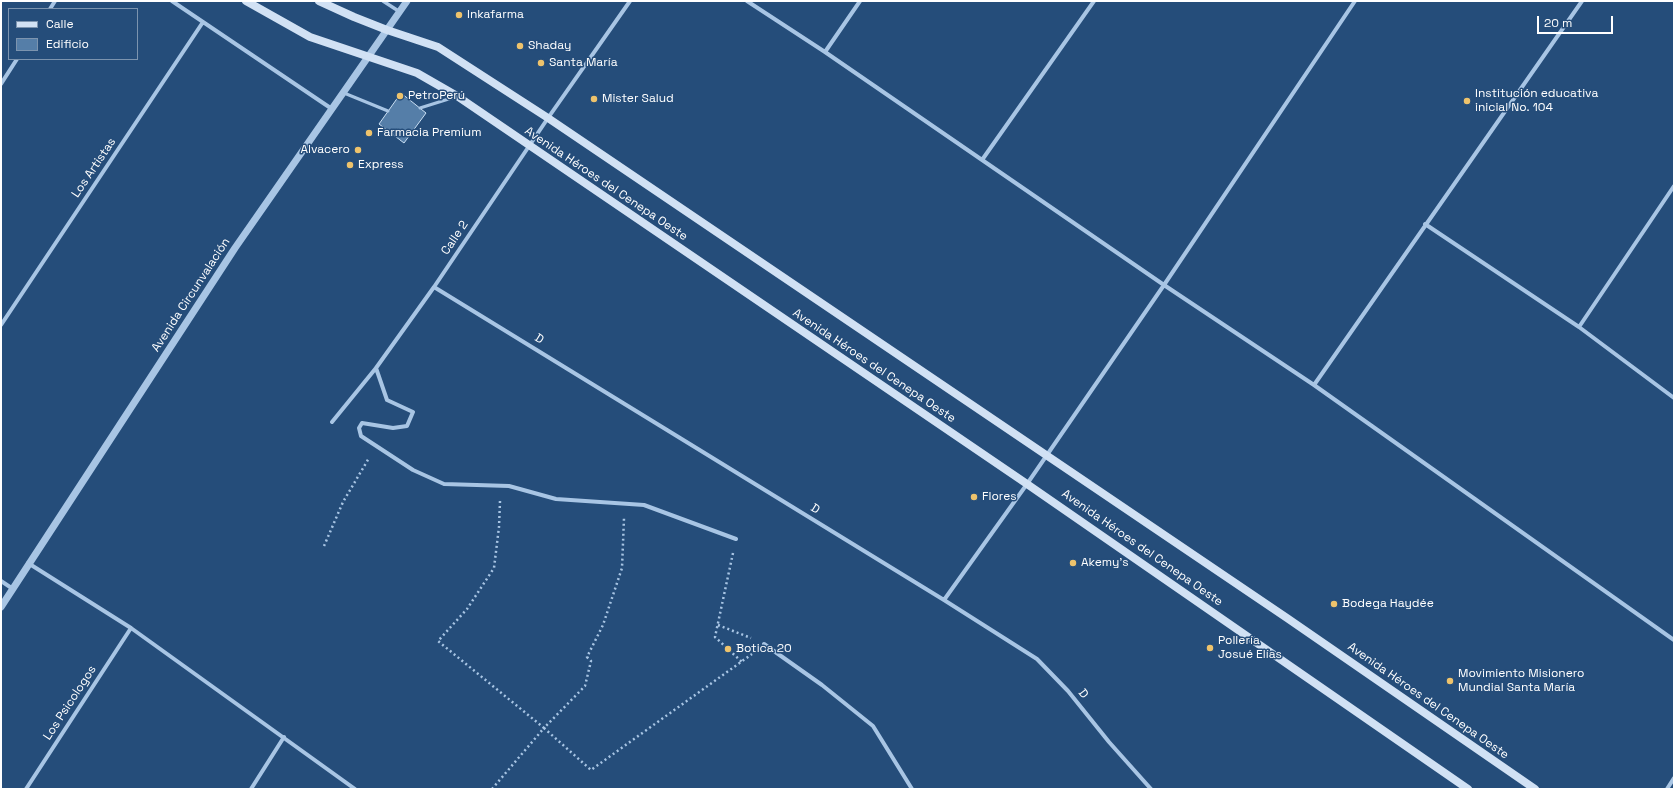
<!DOCTYPE html>
<meta charset="utf-8">
<style>
body{margin:0}
#map{position:relative;width:1675px;height:790px;overflow:hidden;background:#254d7a;font-family:"Space Grotesk",sans-serif}
canvas{display:block}
.frame{position:absolute;inset:0;border:2px solid #fff;pointer-events:none}
.legend{position:absolute;left:8px;top:8px;width:130px;height:52px;box-sizing:border-box;background:#254d7a;border:1px solid #7c94af;margin:0;padding:5px 7px;list-style:none;font-size:12px;color:#fff}
.legend li{display:flex;align-items:center;gap:8px;height:20px}
.legend b{width:20px;border:1px solid #7c94af}
.scale{position:absolute;left:1537px;top:16px;width:76px;height:18px;box-sizing:border-box;border:2px solid #fff;border-top:0;padding-left:5px;font-size:12px;line-height:14px;white-space:nowrap;color:#fff;-webkit-text-stroke:3px #254d7a;paint-order:stroke}
</style>
<div id="map">
<canvas width="1675" height="790"></canvas>
<div class="frame"></div>
<ul class="legend">
<li><b style="height:5px;background:#d1e1f4"></b>Calle</li>
<li><b style="height:11px;background:#557ea8"></b>Edificio</li>
</ul>
<div class="scale">20 m</div>
</div>
<script>
const ctx = document.querySelector('canvas').getContext('2d');
ctx.lineJoin = 'round';
function fill(path, color) {
  ctx.fillStyle = color;
  ctx.fill(path, 'evenodd');
}
function shape(rows) {
  const path = new Path2D();
  for (const r of rows) {
    path.moveTo(r[0], r[1]);
    for (let i = 2; i < r.length; i += 2) path.lineTo(r[i], r[i + 1]);
  }
  return path;
}
function stroke(path, color, width, dash) {
  ctx.strokeStyle = color;
  ctx.lineWidth = width;
  ctx.lineCap = dash ? 'butt' : 'round';
  ctx.setLineDash(dash || []);
  ctx.stroke(path);
}
function write(font, color, halo, rows, align = 'center') {
  ctx.font = font + ' "Space Grotesk",sans-serif';
  ctx.lineWidth = 3;
  ctx.setLineDash([]);
  ctx.textBaseline = 'middle';
  ctx.strokeStyle = halo;
  ctx.fillStyle = color;
  for (const [text, x, y, turn = 0] of rows) {
    ctx.save();
    ctx.translate(x, y);
    ctx.rotate((+turn || 0) * Math.PI / 180);
    ctx.textAlign = isNaN(turn) ? turn : align;
    if (halo) ctx.strokeText(text, 0, 0);
    ctx.fillText(text, 0, 0);
    ctx.restore();
  }
}
const building = shape([
 [401,93,426,113,404,143,379,124,401,93]
]);
const path = shape([
 [500,501,499,527,494,568,467,609,438,641,544,728,585,686,591,661,587,657,603,625,622,568,624,518],
 [324,546,343,502,369,458],
 [733,553,715,637,742,662],
 [718,625,751,638],
 [492,789,544,728,591,770,752,654]
]);
const service = shape([
 [344,93,388,111],
 [420,108,455,97]
]);
const pedestrian = shape([
 [383,1,400,12]
]);
const minor = shape([
 [172,1,332,109],
 [747,1,825,52,1164,285,1314,385,1674,640],
 [50,9,55,1],
 [825,52,860,1],
 [1,84,17,59],
 [982,160,1094,1],
 [1425,224,1579,327,1674,398],
 [434,287,944,600,1037,659,1068,691,1109,742,1151,789],
 [1,325,203,22],
 [1579,327,1674,186],
 [376,368,387,400,413,412,407,426,393,428,362,423,359,428,361,436,413,470,444,484,509,486,556,499,644,505,736,539],
 [1314,385,1582,1],
 [332,422,376,368,434,287,548,118,630,1],
 [28,563,131,628,355,789],
 [1,581,13,589],
 [944,600,1027,484,1164,285,1355,1],
 [764,644,822,685,873,726,912,789],
 [26,789,131,628],
 [251,789,284,737],
 [1667,789,1674,778]
]);
const tertiary = shape([
 [1,607,235,248,407,1]
]);
const secondary = shape([
 [246,1,310,37,417,73,457,96,1027,484,1468,789],
 [319,1,354,17,387,30,438,47,548,118,1287,618,1535,789]
]);
const markers = [
 [459,15,4,"#eec36c"],
 [520,46,4,"#eec36c"],
 [541,63,4,"#eec36c"],
 [400,96,4,"#eec36c"],
 [594,99,4,"#eec36c"],
 [1467,101,4,"#eec36c"],
 [369,133,4,"#eec36c"],
 [358,150,4,"#eec36c"],
 [350,165,4,"#eec36c"],
 [974,497,4,"#eec36c"],
 [1073,563,4,"#eec36c"],
 [1334,604,4,"#eec36c"],
 [1210,648,4,"#eec36c"],
 [728,649,4,"#eec36c"],
 [1450,681,4,"#eec36c"]
];
const poiNames = [
 ["Inkafarma",467,15],
 ["Shaday",528,46],
 ["Santa María",549,63],
 ["Institución educativa",1475,94],
 ["inicial No. 104",1475,108],
 ["PetroPerú",408,96],
 ["Mister Salud",602,99],
 ["Farmacia Premium",377,133],
 ["Alvacero",350,150,"right"],
 ["Express",358,165],
 ["Flores",982,497],
 ["Akemy's",1081,563],
 ["Bodega Haydée",1342,604],
 ["Pollería",1218,641],
 ["Josué Elías",1218,655],
 ["Botica 20",736,649],
 ["Movimiento Misionero",1458,674],
 ["Mundial Santa María",1458,688]
];
const streetNames = [
 ["Los Artistas",94,168,-56],
 ["Avenida Héroes del Cenepa Oeste",606,184,34],
 ["Calle 2",455,238,-56],
 ["Avenida Circunvalación",191,295,-57],
 ["D",539,339,32],
 ["Avenida Héroes del Cenepa Oeste",874,366,34],
 ["D",815,509,32],
 ["Avenida Héroes del Cenepa Oeste",1142,548,35],
 ["D",1083,694,52],
 ["Avenida Héroes del Cenepa Oeste",1428,701,35],
 ["Los Psicologos",70,703,-57]
];
fill(building, '#557ea8');
stroke(building, '#cadff3', 1);
stroke(path, '#a8c5e4', 2.5, [2, 3]);
stroke(service, '#a8c5e4', 3);
stroke(pedestrian, '#a8c5e4', 3.5);
stroke(minor, '#a8c5e4', 4);
stroke(tertiary, '#a8c5e4', 7);
stroke(secondary, '#d1e1f4', 8);
for (const [x, y, r, color] of markers) {
  const dot = new Path2D();
  dot.arc(x, y, r, 0, 2 * Math.PI);
  ctx.fillStyle = color;
  ctx.fill(dot);
  stroke(dot, '#254d7a', 1.5);
}
write('12px', '#fff', '#254d7a', poiNames, 'left');
write('12px', '#fff', '#254d7a', streetNames);
</script>
